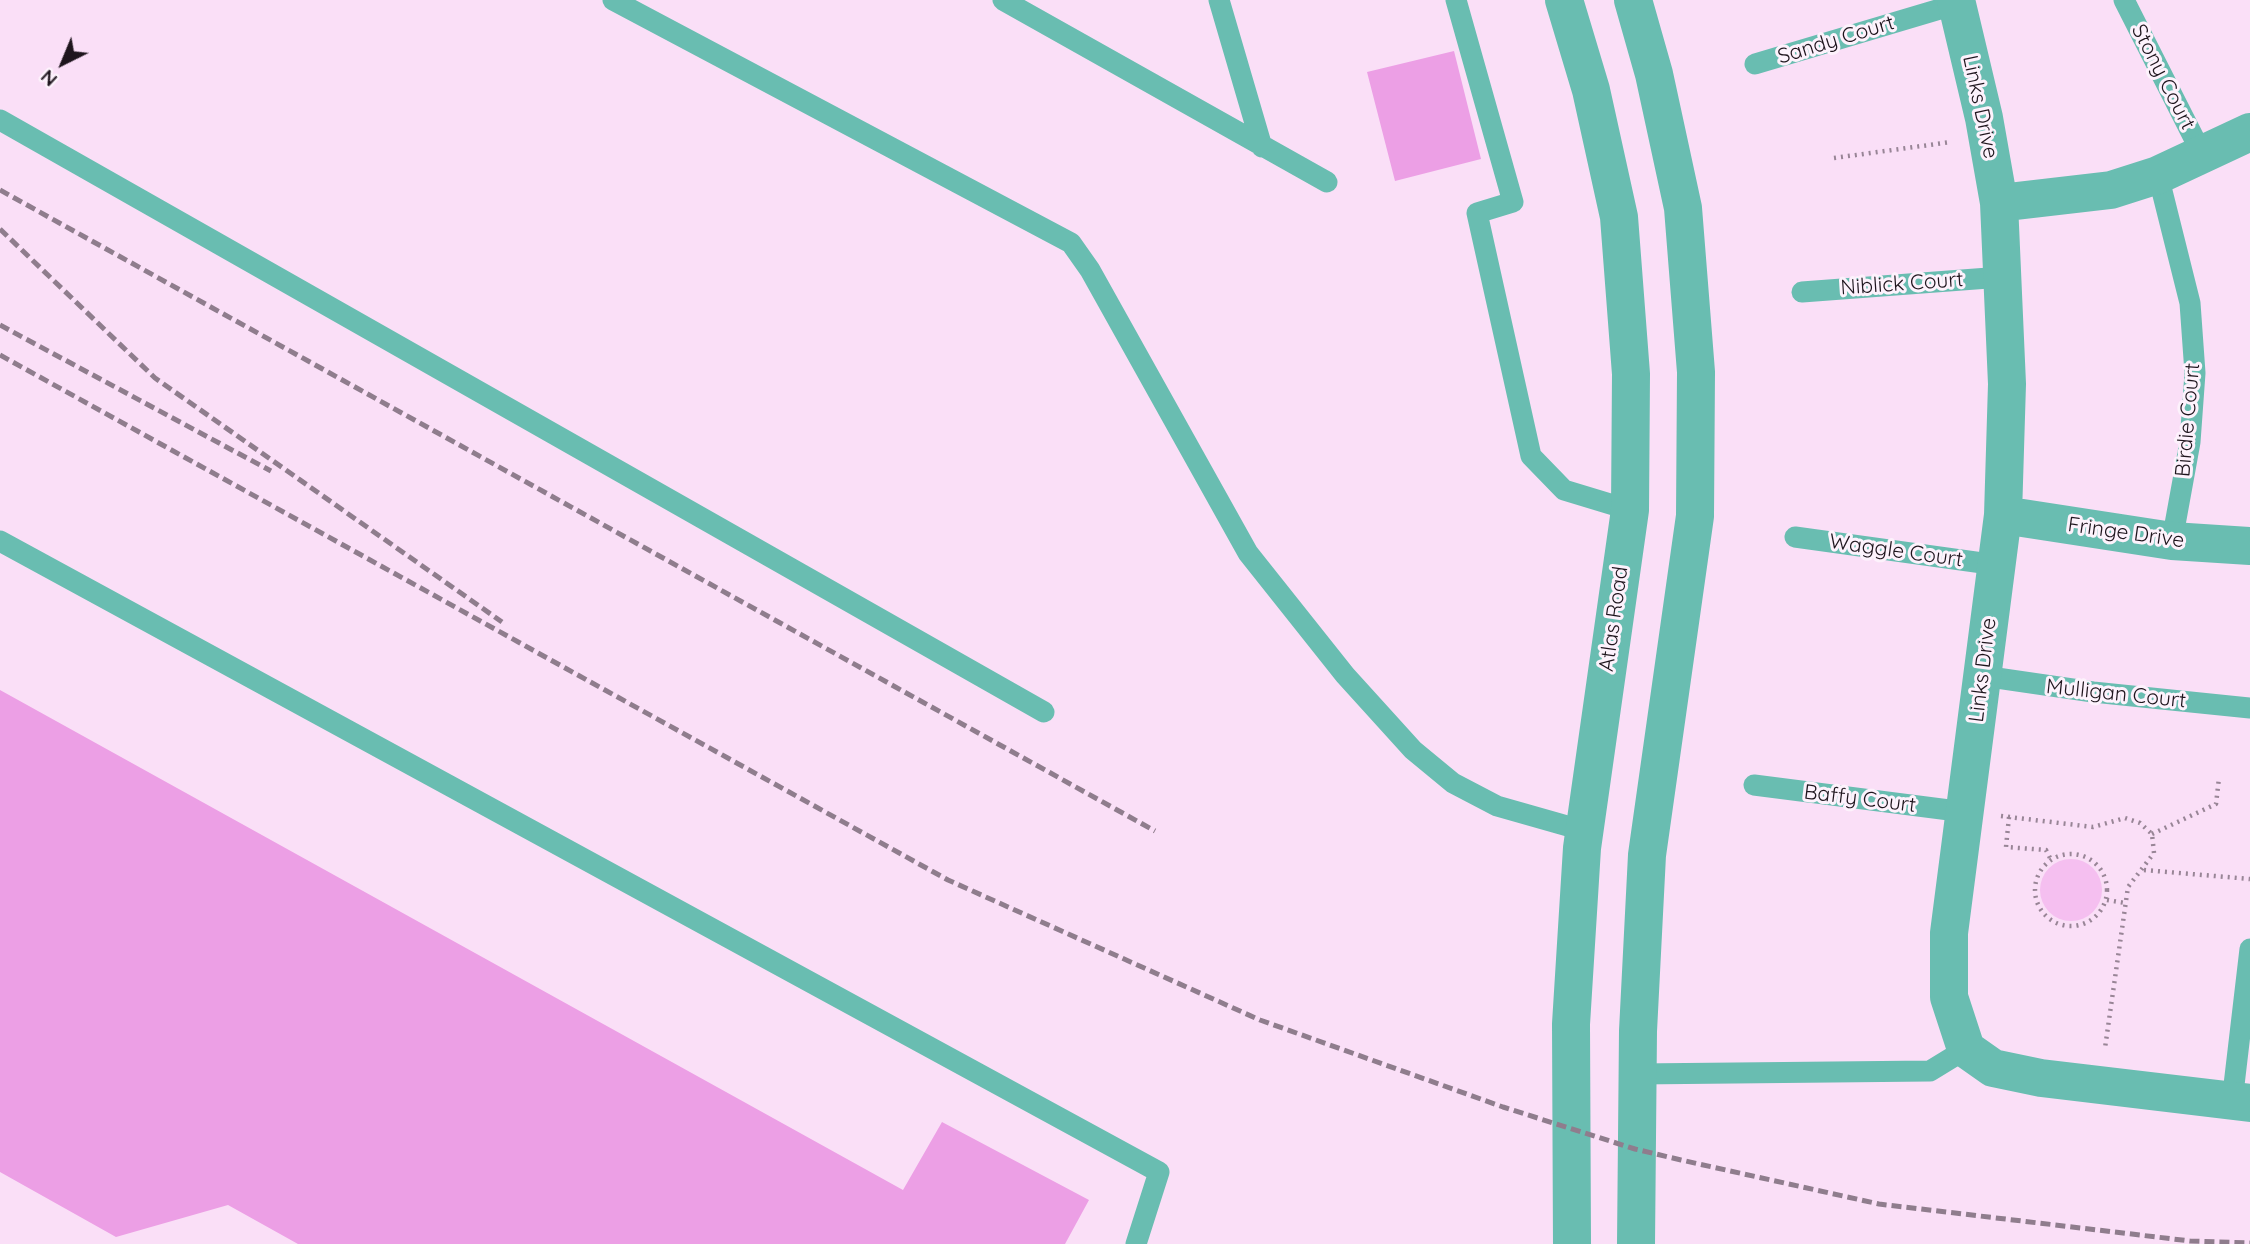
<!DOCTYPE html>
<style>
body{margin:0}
#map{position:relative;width:2250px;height:1244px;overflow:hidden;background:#fadff7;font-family:Quicksand,sans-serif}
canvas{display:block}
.north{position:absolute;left:28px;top:28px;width:70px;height:70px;-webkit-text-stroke:5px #fdf2fc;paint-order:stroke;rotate:223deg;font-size:19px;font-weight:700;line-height:28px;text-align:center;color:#1e151d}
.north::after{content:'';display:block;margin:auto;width:24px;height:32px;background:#1e151d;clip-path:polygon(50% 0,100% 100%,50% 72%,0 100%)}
</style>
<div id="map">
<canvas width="2250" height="1244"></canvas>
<div class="north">N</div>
</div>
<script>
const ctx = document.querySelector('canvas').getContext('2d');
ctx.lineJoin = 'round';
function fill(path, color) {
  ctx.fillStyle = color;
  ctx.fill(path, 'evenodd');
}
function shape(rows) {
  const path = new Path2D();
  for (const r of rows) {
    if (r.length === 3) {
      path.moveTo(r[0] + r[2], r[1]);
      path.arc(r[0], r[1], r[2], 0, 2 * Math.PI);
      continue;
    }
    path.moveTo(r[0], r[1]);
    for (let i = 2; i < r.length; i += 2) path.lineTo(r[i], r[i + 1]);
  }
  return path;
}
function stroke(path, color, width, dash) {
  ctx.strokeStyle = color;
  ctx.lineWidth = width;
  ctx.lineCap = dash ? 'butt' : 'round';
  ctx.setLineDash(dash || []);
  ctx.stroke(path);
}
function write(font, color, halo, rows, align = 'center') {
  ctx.font = font + ' Quicksand,sans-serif';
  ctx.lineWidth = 6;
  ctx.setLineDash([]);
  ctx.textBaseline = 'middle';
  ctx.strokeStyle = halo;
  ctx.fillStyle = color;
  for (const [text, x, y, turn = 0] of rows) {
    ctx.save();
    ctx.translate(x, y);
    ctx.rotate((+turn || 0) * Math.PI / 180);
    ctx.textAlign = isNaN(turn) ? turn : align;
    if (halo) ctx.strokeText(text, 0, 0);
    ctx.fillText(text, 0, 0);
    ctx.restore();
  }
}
const green = shape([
 [2071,890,31]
]);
const building = shape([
 [1454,51,1481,159,1395,181,1367,72],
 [0,690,903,1190,942,1122,1089,1200,1065,1244,298,1244,228,1205,116,1237,0,1172]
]);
const path = shape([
 [1834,158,1951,142],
 [2001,816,2093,827,2125,818,2140,823,2152,834,2154,853,2128,887,2105,1048],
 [2009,817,2006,847,2046,850,2051,860],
 [2152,834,2216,804,2219,778],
 [2071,890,36],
 [2144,870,2250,879],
 [2107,900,2125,903]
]);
const service = shape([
 [613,0,1071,243,1090,270,1248,553,1345,675,1413,750,1453,783,1497,806,1585,831],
 [1003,0,1327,182],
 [1219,0,1262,147],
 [1456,0,1513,202,1477,213,1531,456,1564,490,1630,510],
 [2124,0,2202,154],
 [1755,64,1957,4],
 [0,120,1044,712],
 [2158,175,2190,303,2195,373,2190,442,2172,541],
 [1802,292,2002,277],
 [1795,537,1997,565],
 [0,541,1159,1172,1136,1244],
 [1983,676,2093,692,2250,708],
 [1754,785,1965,812],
 [1637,1074,1930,1071,1966,1049],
 [2232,1102,2250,949]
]);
const minor = shape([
 [1956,0,1984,118,1999,203,2007,384,2003,515,1949,933,1949,997,1966,1049,1993,1068,2041,1078,2250,1103],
 [1999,203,2111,190,2158,175,2250,132],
 [2003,515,2172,541,2250,546]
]);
const tertiary = shape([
 [1564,0,1591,90,1619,217,1631,374,1630,510,1582,848,1571,1024,1572,1244],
 [1633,0,1654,74,1683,208,1696,372,1695,516,1647,855,1638,1031,1636,1244]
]);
const rail = shape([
 [0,190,1155,831],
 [0,229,155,378,502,622],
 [0,325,271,471],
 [0,355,948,880,1260,1020,1503,1107,1635,1149,1681,1160,1879,1204,2190,1241,2250,1243]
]);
const streetNames = [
 ["Sandy Court",1836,40,-17],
 ["Stony Court",2163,77,63],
 ["Links Drive",1980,107,78],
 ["Niblick Court",1902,284,-4],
 ["Birdie Court",2188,420,-85],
 ["Fringe Drive",2126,533,8],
 ["Waggle Court",1896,551,8],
 ["Atlas Road",1614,619,-82],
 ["Links Drive",1983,670,-83],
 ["Mulligan Court",2116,694,6],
 ["Baffy Court",1860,799,7]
];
fill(green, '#f5bff0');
fill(building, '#ec9fe5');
stroke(path, '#988596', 4.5, [2, 5]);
stroke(service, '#69bdb1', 21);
stroke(minor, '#69bdb1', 38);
stroke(tertiary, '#69bdb1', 38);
stroke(rail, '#8f7d8d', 5, [10, 5]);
write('21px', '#1e151d', '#fdf2fc', streetNames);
</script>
